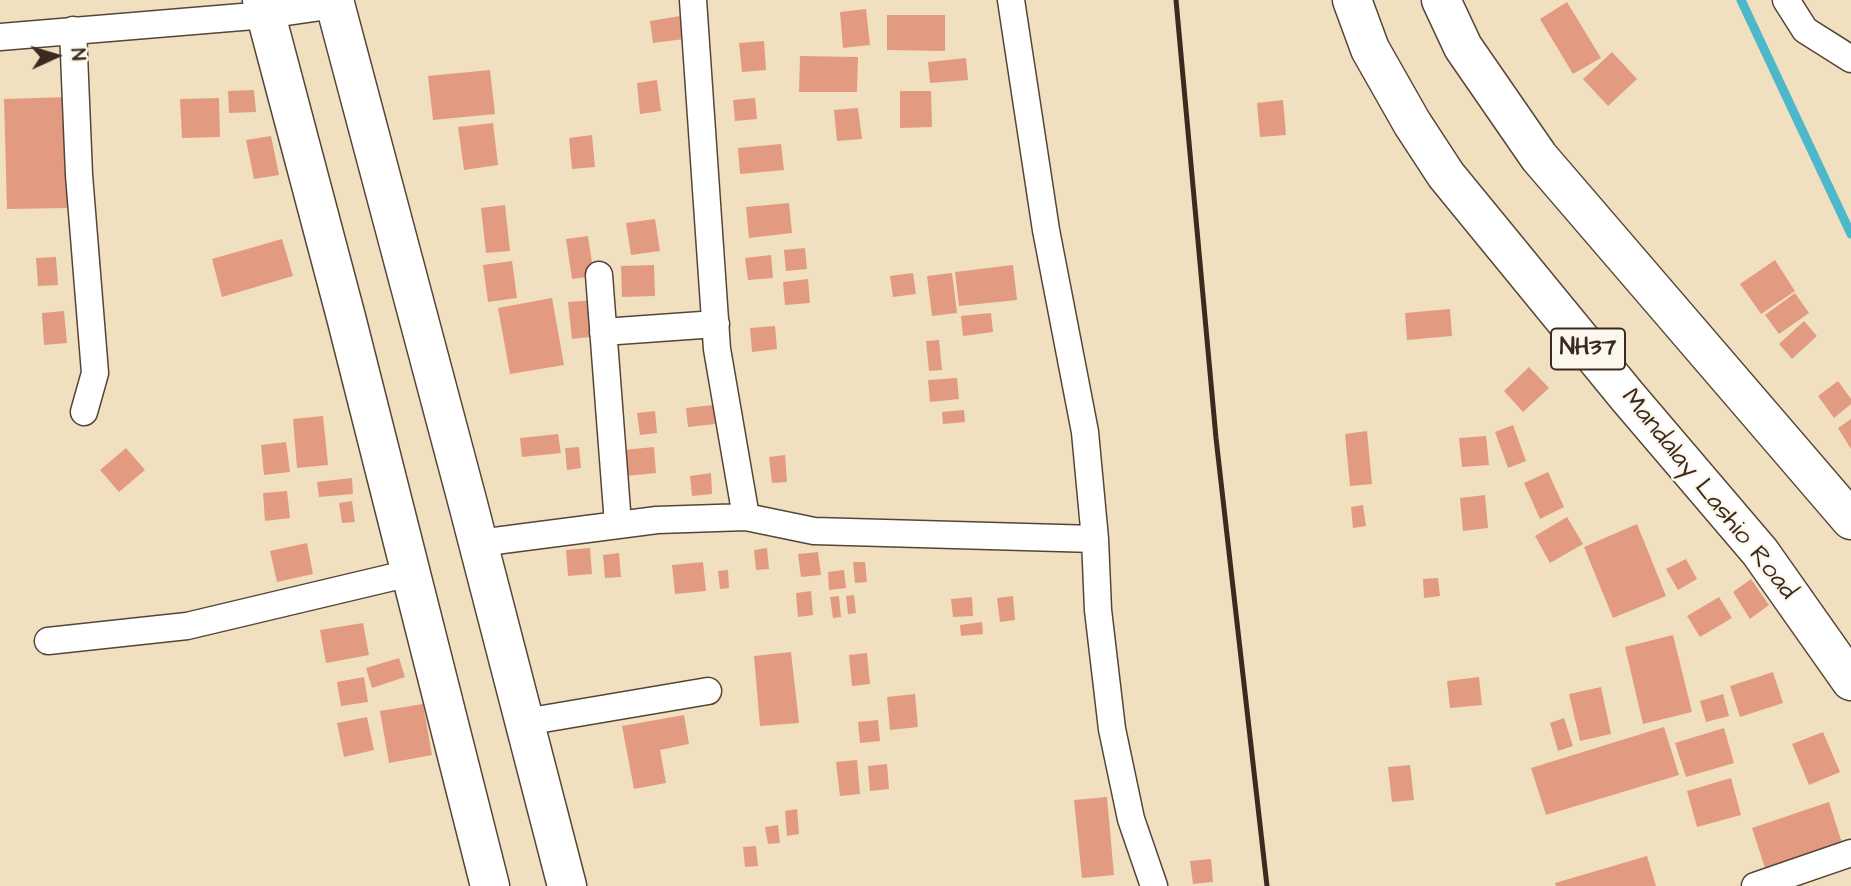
<!DOCTYPE html>
<style>
body{margin:0}
#map{position:relative;width:1851px;height:886px;overflow:hidden;background:#f1e0c0;font-family:"Architects Daughter",sans-serif}
canvas{display:block}
.north{position:absolute;left:21px;top:21px;width:70px;height:70px;-webkit-text-stroke:5px #fbf7ec;paint-order:stroke;rotate:86deg;font-size:19px;font-weight:700;line-height:28px;text-align:center;color:#3b2a1e}
.north::after{content:'';display:block;margin:auto;width:24px;height:32px;background:#3b2a1e;clip-path:polygon(50% 0,100% 100%,50% 72%,0 100%)}
</style>
<div id="map">
<canvas width="1851" height="886"></canvas>
<div class="north">N</div>
</div>
<script>
const ctx = document.querySelector('canvas').getContext('2d');
ctx.lineJoin = 'round';
function shape(rows) {
  const path = new Path2D();
  for (const r of rows) {
    path.moveTo(r[0], r[1]);
    for (let i = 2; i < r.length; i += 2) path.lineTo(r[i], r[i + 1]);
  }
  return path;
}
function stroke(path, color, width, dash) {
  ctx.strokeStyle = color;
  ctx.lineWidth = width;
  ctx.lineCap = dash ? 'butt' : 'round';
  ctx.setLineDash(dash || []);
  ctx.stroke(path);
}
function fill(path, color) {
  ctx.fillStyle = color;
  ctx.fill(path, 'evenodd');
}
function write(font, color, halo, rows, align = 'center') {
  ctx.font = font + ' "Architects Daughter",sans-serif';
  ctx.lineWidth = 5;
  ctx.setLineDash([]);
  ctx.textBaseline = 'middle';
  ctx.strokeStyle = halo;
  ctx.fillStyle = color;
  for (const [text, x, y, turn = 0] of rows) {
    ctx.save();
    ctx.translate(x, y);
    ctx.rotate((+turn || 0) * Math.PI / 180);
    ctx.textAlign = isNaN(turn) ? turn : align;
    if (halo) ctx.strokeText(text, 0, 0);
    ctx.fillText(text, 0, 0);
    ctx.restore();
  }
}
const stream = shape([
 [1741,0,1851,234]
]);
const building = shape([
 [1567,2,1601,58,1573,74,1540,19],
 [866,9,870,45,843,48,840,12],
 [887,15,945,15,945,51,887,50],
 [680,16,684,39,653,43,650,21],
 [764,41,766,70,742,72,739,43],
 [1612,52,1637,79,1608,106,1583,79],
 [800,56,858,57,857,92,799,92],
 [966,58,968,80,930,83,928,62],
 [490,70,495,114,433,120,428,76],
 [657,80,661,111,640,114,637,83],
 [254,90,256,112,229,113,228,91],
 [900,91,931,91,932,127,900,128],
 [68,97,70,208,7,209,4,99],
 [219,98,220,137,182,138,180,99],
 [755,98,757,119,735,121,733,100],
 [1283,100,1286,135,1260,137,1257,103],
 [858,108,862,139,837,141,834,110],
 [493,123,498,165,464,170,458,127],
 [592,135,595,167,572,169,569,138],
 [271,136,279,175,254,179,246,140],
 [781,144,784,170,740,174,738,148],
 [789,203,792,233,749,238,746,207],
 [505,205,510,251,486,253,481,208],
 [655,219,660,251,631,255,626,223],
 [588,236,594,276,572,279,566,239],
 [282,239,293,276,222,297,212,259],
 [805,248,807,269,786,271,784,250],
 [771,255,773,278,748,280,745,258],
 [56,257,58,285,38,286,36,258],
 [1775,260,1795,291,1761,314,1740,284],
 [512,261,517,298,488,302,483,265],
 [654,265,655,296,622,297,621,266],
 [1013,265,1017,300,959,306,955,272],
 [913,273,916,294,893,297,890,276],
 [952,273,957,313,932,316,927,276],
 [808,279,810,303,785,305,783,282],
 [1795,293,1809,313,1779,334,1765,315],
 [552,298,564,365,510,374,498,308],
 [595,300,599,336,572,339,568,302],
 [1450,309,1452,336,1407,340,1405,313],
 [64,311,67,343,44,345,42,313],
 [991,313,993,332,963,336,961,316],
 [1804,321,1817,336,1792,359,1779,344],
 [775,326,777,349,752,352,750,328],
 [939,340,942,370,929,371,926,341],
 [1529,367,1549,388,1523,412,1504,391],
 [957,378,959,399,930,402,928,380],
 [1838,381,1851,399,1851,404,1834,418,1818,396],
 [713,405,715,424,688,427,686,408],
 [964,410,965,422,943,424,942,412],
 [655,411,657,433,640,435,637,413],
 [323,416,328,465,297,468,293,419],
 [1851,419,1851,449,1838,428],
 [1513,425,1526,461,1508,468,1495,432],
 [1367,431,1372,484,1350,486,1345,434],
 [558,434,561,453,522,457,520,438],
 [1486,436,1489,465,1462,467,1459,438],
 [286,442,290,472,264,475,261,445],
 [579,447,581,468,567,470,565,448],
 [654,447,656,473,626,476,623,450],
 [126,448,145,470,119,492,100,470],
 [785,455,787,482,772,483,769,457],
 [1548,472,1564,507,1540,519,1524,483],
 [711,473,712,494,692,496,690,476],
 [352,478,353,494,319,497,317,482],
 [287,491,290,518,265,521,263,493],
 [1485,495,1488,528,1463,531,1460,498],
 [352,501,355,522,342,523,339,503],
 [1363,505,1366,526,1353,528,1351,507],
 [1567,517,1583,544,1550,563,1535,536],
 [1637,524,1666,596,1613,618,1584,547],
 [307,543,313,574,277,582,270,551],
 [590,548,592,574,568,576,566,550],
 [767,548,769,569,756,570,754,550],
 [818,552,821,575,801,577,798,554],
 [619,553,621,577,605,578,603,555],
 [1686,559,1697,579,1678,590,1666,569],
 [703,562,706,591,675,594,672,565],
 [853,562,865,562,867,582,855,583],
 [728,570,729,588,720,589,718,571],
 [844,570,846,588,829,590,828,572],
 [1438,578,1440,596,1424,598,1423,579],
 [1751,579,1769,605,1750,619,1733,592],
 [811,591,813,615,798,617,796,593],
 [854,595,856,613,848,614,846,596],
 [839,596,841,617,833,618,830,597],
 [1013,596,1015,620,1000,622,997,598],
 [972,597,973,616,953,617,951,599],
 [1719,597,1732,618,1700,637,1687,616],
 [982,622,983,634,961,636,960,625],
 [363,623,369,655,326,663,320,630],
 [1673,635,1692,712,1643,724,1625,647],
 [791,652,799,723,760,726,754,656],
 [867,653,870,684,852,686,849,655],
 [399,658,405,677,372,688,366,668],
 [1773,672,1783,703,1740,717,1730,686],
 [364,677,368,702,341,706,337,682],
 [1479,677,1482,705,1450,708,1447,681],
 [1601,687,1611,734,1580,741,1569,694],
 [915,694,918,727,890,730,887,697],
 [1723,694,1729,716,1706,722,1700,701],
 [423,704,432,755,389,763,380,711],
 [684,715,689,744,660,750,666,783,634,789,622,726],
 [367,717,374,750,344,757,337,723],
 [1564,718,1573,746,1558,751,1550,723],
 [878,720,880,741,860,743,858,722],
 [1664,727,1679,775,1546,815,1531,768],
 [1724,728,1734,763,1686,777,1675,743],
 [1823,732,1840,772,1809,785,1792,744],
 [857,760,860,794,840,796,836,762],
 [887,764,889,789,870,791,868,766],
 [1410,765,1414,800,1392,802,1388,767],
 [1731,778,1741,815,1697,827,1687,791],
 [1107,797,1114,875,1082,878,1074,800],
 [1829,802,1842,843,1765,868,1752,828],
 [797,809,799,834,787,836,785,811],
 [778,825,780,843,768,844,765,827],
 [756,846,758,866,745,867,743,847],
 [1647,856,1656,886,1556,886,1555,883],
 [1211,859,1213,882,1193,884,1190,861]
]);
const minor = shape([
 [693,0,717,349,746,517],
 [1011,0,1046,230,1085,432,1095,539,1098,610,1112,729,1131,819,1154,886],
 [1786,0,1805,30,1851,59],
 [73,30,79,175,95,373,84,412],
 [0,37,266,15,335,5],
 [599,275,618,524],
 [603,332,716,324],
 [479,543,657,520,746,517,814,531,1095,539],
 [48,641,187,626,410,573],
 [525,722,708,691],
 [1755,886,1851,853]
]);
const primary = shape([
 [262,0,346,317,490,886],
 [334,0,468,504,567,886]
]);
const trunk = shape([
 [1352,0,1370,49,1412,123,1446,175,1627,396,1760,552,1851,681],
 [1441,0,1463,47,1539,157,1851,520]
]);
const rail = shape([
 [1176,0,1216,438,1267,886]
]);
const shields = [
 [1588,349,74]
];
const shieldNames = [
 ["NH37",1588,349]
];
const streetNames = [
 ["Mandalay Lashio Road",1708,495,51]
];
stroke(stream, '#4db8ca', 9);
fill(building, '#e29b80');
stroke(minor, '#564536', 29);
stroke(primary, '#564536', 41);
stroke(trunk, '#564536', 41);
stroke(minor, '#fff', 26);
stroke(primary, '#fff', 38);
stroke(trunk, '#fff', 38);
stroke(rail, '#3b2a1e', 5);
for (const [x, y, w] of shields) {
  const box = new Path2D();
  box.roundRect(x - w / 2, y - 20.5, w, 41, 5);
  ctx.fillStyle = '#fbf7ec';
  ctx.fill(box);
  stroke(box, '#3b2a1e', 2);
}
write('bold 24px', '#3b2a1e', null, shieldNames);
write('26px', '#3b2a1e', '#fbf7ec', streetNames);
</script>
